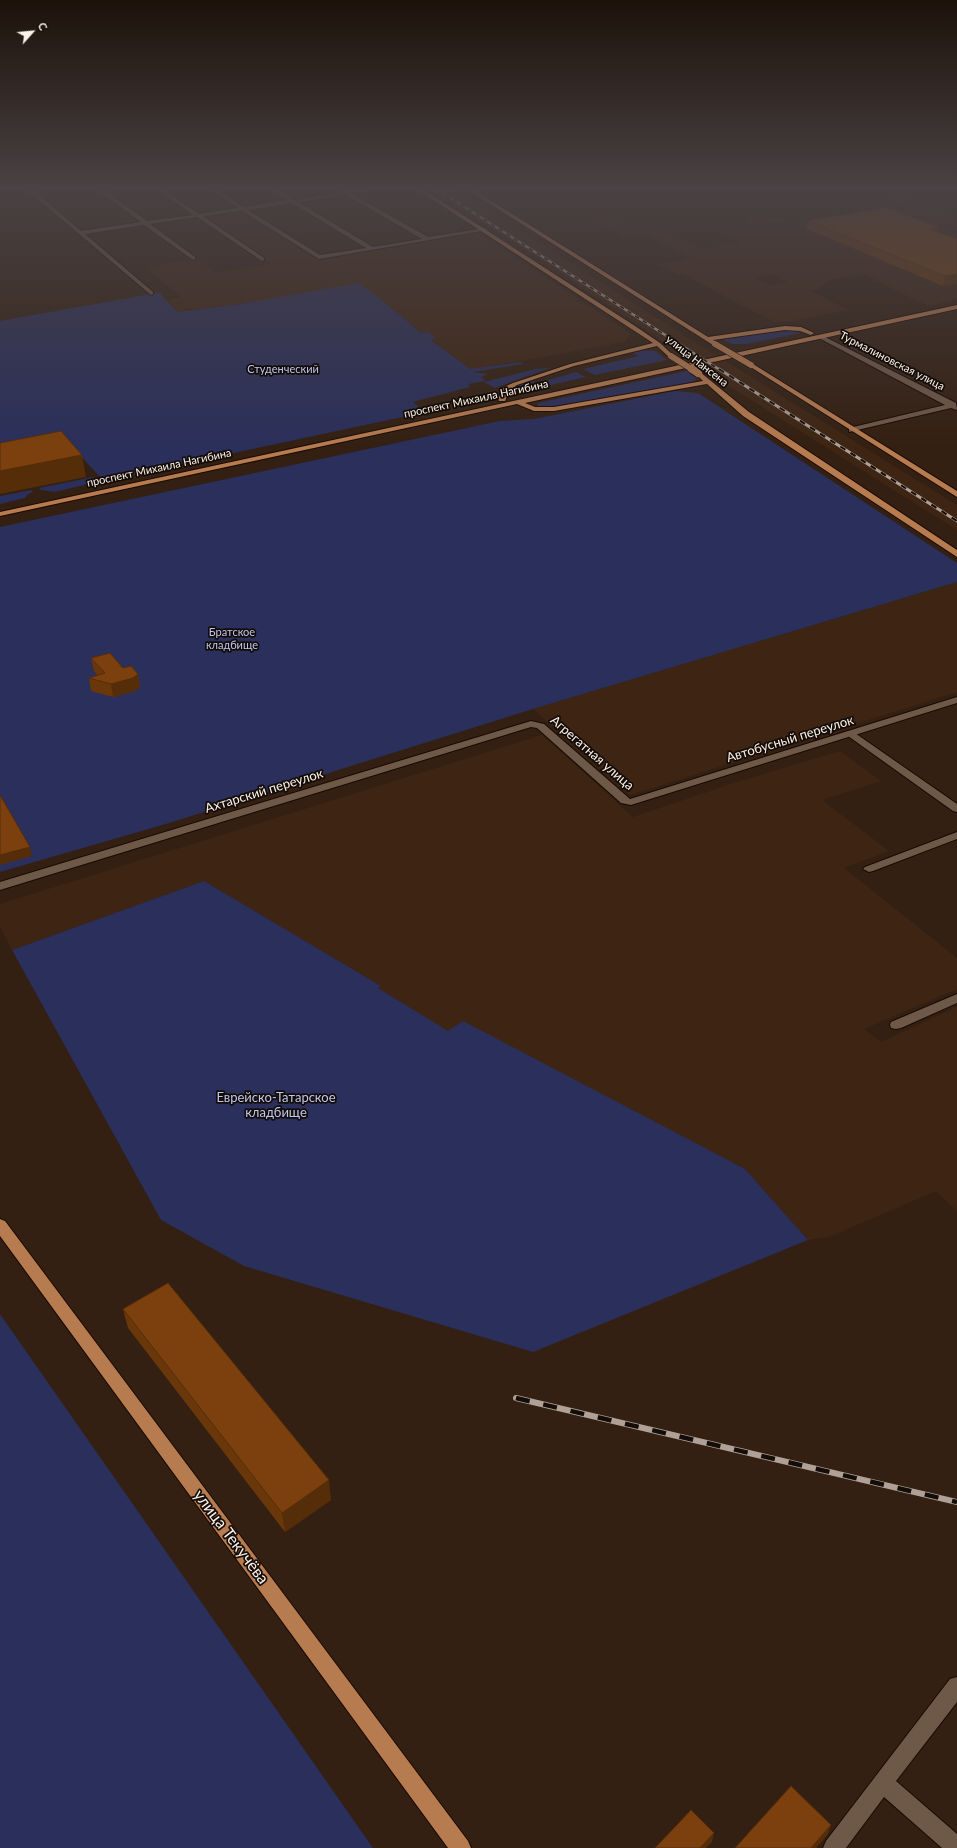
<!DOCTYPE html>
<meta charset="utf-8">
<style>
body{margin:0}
#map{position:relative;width:957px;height:1848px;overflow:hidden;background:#332012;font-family:Lato,sans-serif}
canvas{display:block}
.north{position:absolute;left:12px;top:12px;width:40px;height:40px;-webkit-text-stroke:3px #140c06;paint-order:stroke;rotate:63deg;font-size:11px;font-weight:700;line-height:16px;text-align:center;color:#fdf2eb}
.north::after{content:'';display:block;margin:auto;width:14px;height:18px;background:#fdf2eb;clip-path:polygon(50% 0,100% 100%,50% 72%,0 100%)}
</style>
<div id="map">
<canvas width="957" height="1848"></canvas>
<div class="north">С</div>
</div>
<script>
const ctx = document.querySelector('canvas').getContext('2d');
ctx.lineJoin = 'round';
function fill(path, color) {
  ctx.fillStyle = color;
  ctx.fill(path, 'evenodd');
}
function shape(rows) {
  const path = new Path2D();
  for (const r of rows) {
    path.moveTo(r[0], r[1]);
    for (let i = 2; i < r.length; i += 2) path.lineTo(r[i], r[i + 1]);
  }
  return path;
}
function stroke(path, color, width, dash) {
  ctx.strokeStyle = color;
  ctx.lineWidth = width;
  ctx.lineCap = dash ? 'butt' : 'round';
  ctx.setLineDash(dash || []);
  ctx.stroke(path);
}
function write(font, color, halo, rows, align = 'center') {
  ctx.font = font + ' Lato,sans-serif';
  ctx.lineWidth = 3.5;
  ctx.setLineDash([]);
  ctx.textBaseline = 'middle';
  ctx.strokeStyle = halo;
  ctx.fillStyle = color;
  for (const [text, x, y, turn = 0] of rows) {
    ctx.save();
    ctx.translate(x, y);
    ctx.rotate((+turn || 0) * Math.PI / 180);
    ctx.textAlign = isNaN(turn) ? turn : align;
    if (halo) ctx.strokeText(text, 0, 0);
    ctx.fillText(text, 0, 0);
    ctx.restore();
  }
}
const built = shape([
 [429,190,456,190,690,339,957,505,957,530,683,357,657,337,511,240],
 [901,195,937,206,957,220,957,238,951,239,957,245,957,299,928,306,866,275,831,280,817,289,809,290,848,310,792,321,773,322,683,274,677,276,669,269,655,265,691,259,649,237,639,235,624,236,593,219,603,218,622,222,649,232,667,231,703,249,741,242,723,233,746,225,746,219,781,218,788,220,757,226,761,229,905,206,887,198],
 [772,274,787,282,770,285,755,278],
 [241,210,317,259,477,232,631,334,624,342,470,370,431,339,436,338,421,333,382,300,240,304,178,312,167,300,181,297,145,268,196,258,215,272,271,264,204,218,214,214],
 [957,582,957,692,630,795,533,709],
 [542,735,633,817,737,782,840,751,881,781,822,800,889,851,844,868,957,958,957,989,864,1029,881,1042,957,1007,957,1211,936,1191,829,1237,808,1240,745,1169,448,1032,378,988,381,986,204,881,12,950,0,926,0,904]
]);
const green = shape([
 [359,283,382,300,421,333,428,332,436,338,431,340,470,369,521,362,523,364,473,372,488,374,481,377,486,381,468,384,470,387,413,402,426,412,107,480,104,481,70,445,0,459,0,321,162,292,161,295,178,312,240,304],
 [782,330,798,330,801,332,796,334,746,344,732,344,724,340,726,338],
 [638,350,655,351,667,360,595,375,583,369,639,356,631,352],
 [550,368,495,388,484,382,536,369],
 [687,371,694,375,696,380,685,385,549,408,542,408,537,405,538,403],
 [576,372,586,377,520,392,514,390,516,386,532,381,538,383],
 [675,391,698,393,957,563,957,582,533,709,169,823,0,872,0,527,500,421,534,419],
 [93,477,97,482,55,492,41,490,39,488],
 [31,490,33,492,28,494,25,498,0,504,0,496],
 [204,881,381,986,378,988,448,1031,463,1021,745,1169,808,1240,533,1352,244,1266,161,1220,12,950],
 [0,1314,373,1848,0,1848]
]);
const street = shape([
 [27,190,33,190,81,231,141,222,98,190,104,190,147,221,193,215,158,190,164,190,199,214,238,208,211,190,217,190,244,207,288,200,272,190,278,190,294,200,346,191,371,190,352,194,428,237,485,228,488,230,319,259,242,211,203,216,264,258,264,260,262,261,197,217,150,224,195,257,196,258,193,260,144,225,85,234,153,292,153,294,151,295,27,190],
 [346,195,422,239,373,247,298,202,346,195],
 [292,203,366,248,320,255,248,210,292,203],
 [852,731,957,804,957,812,953,811,848,736,847,734,852,731],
 [957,832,957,839,873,871,869,872,863,869,865,867,957,832],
 [957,994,957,1003,901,1028,896,1029,891,1028,890,1025,891,1022,957,994],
 [957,1677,957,1702,896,1781,957,1834,957,1848,942,1848,884,1797,846,1848,823,1848,826,1841,950,1679,957,1677]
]);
const secondary = shape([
 [821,335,956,403,957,410,951,408,849,432,849,428,945,405,819,338,818,337,821,335],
 [957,697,957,703,631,805,621,803,537,728,531,727,0,890,0,882,531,721,544,724,630,799,957,697]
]);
const primary = shape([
 [418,190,424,190,638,328,660,343,674,356,669,357,657,346,574,366,517,385,510,390,505,401,499,401,498,399,504,387,513,383,570,364,653,343,418,190],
 [468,190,474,190,708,337,785,326,801,327,814,333,811,335,800,331,785,330,713,340,718,344,713,345,468,190],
 [957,305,957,309,525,403,535,407,554,407,703,381,695,373,700,372,749,412,957,550,957,557,743,416,707,384,554,411,534,411,517,404,0,516,0,512,957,305],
 [749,364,753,364,957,491,957,497,749,366,749,364],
 [0,1219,5,1221,468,1841,471,1848,448,1848,0,1236,0,1219]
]);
const railFar2 = shape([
 [438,190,720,370]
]);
const railFar1 = shape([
 [719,369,957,521]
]);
const rail = shape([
 [516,1398,957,1502]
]);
const primaryBridgeFar1 = shape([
 [715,344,751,365],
 [671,356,693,370]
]);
const primaryBridge = shape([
 [692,369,698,373]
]);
const wall = shape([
 [808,221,937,232,957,239,957,283,943,286,807,229],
 [91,658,123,668,138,674,140,687,135,691,113,697,91,691,89,678,98,676,94,671],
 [123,1309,331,1500,285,1532,128,1328]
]);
const shadedWall = shape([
 [938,227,937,236,929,229],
 [957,274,957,283,943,286,945,276],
 [82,455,86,477,0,494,0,471],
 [138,674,140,687,135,691,113,697,111,684],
 [30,847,32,856,0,865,0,855],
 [329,1480,331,1500,285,1532,282,1513],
 [831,1825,828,1834,816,1848,811,1848],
 [714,1833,712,1842,706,1848,700,1848]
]);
const building = shape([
 [885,207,938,227,929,229,957,239,957,274,945,276,808,221,885,207],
 [61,431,82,455,0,471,0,443,61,431],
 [110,653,123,668,131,666,138,674,133,678,111,684,89,678,105,673,91,658,110,653],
 [0,795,30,847,0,855,0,795],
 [168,1283,329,1480,282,1513,123,1309,168,1283],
 [791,1786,831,1825,811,1848,735,1848,791,1786],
 [691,1810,714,1833,700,1848,655,1848,691,1810]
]);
const farStreetnames = [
 ["улица Нансена",697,361,38],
 ["Турмалиновская улица",892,361,27],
 ["проспект Михаила Нагибина",476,399,-12],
 ["проспект Михаила Нагибина",159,468,-12]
];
const farParknames = [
 ["Студенческий",283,369],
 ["Братское",232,632],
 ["кладбище",232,645]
];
const streetNames = [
 ["Автобусный переулок",790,739,-17],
 ["Агрегатная улица",592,753,41],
 ["Ахтарский переулок",264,791,-17]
];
const parkNames = [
 ["Еврейско-Татарское",276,1098],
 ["кладбище",276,1113]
];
const nearStreetnames = [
 ["улица Текучёва",231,1537,53]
];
fill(built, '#3e2513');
fill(green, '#2a2f5b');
stroke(street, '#1a0900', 2);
stroke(secondary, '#1a0900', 2);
stroke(primary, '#1a0900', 2);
fill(street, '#6e5848');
fill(secondary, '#6e5848');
fill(primary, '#b77b50');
stroke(railFar2, '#afa198', 2.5);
stroke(railFar1, '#afa198', 3);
stroke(rail, '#afa198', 6);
stroke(railFar2, '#140c06', 1.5, [4.5]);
stroke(railFar1, '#140c06', 2, [6]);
stroke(rail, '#140c06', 4.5, [14]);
stroke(primaryBridgeFar1, '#1a0900', 7, []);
stroke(primaryBridge, '#1a0900', 10, []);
stroke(primaryBridgeFar1, '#b77b50', 6);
stroke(primaryBridge, '#b77b50', 8);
fill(wall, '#6a370b');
fill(shadedWall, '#562d09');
fill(building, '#7b400d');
stroke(building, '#562d09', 1);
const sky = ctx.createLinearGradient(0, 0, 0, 449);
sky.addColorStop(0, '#1c120a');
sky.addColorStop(0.42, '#4a4244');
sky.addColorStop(1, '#4a424400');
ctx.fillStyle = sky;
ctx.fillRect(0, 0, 957, 449);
write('11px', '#fdf2eb', '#140c06', farStreetnames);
write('11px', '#bec7f3', '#140c06', farParknames);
write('13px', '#fdf2eb', '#140c06', streetNames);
write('13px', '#bec7f3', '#140c06', parkNames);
write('16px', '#fdf2eb', '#140c06', nearStreetnames);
</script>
